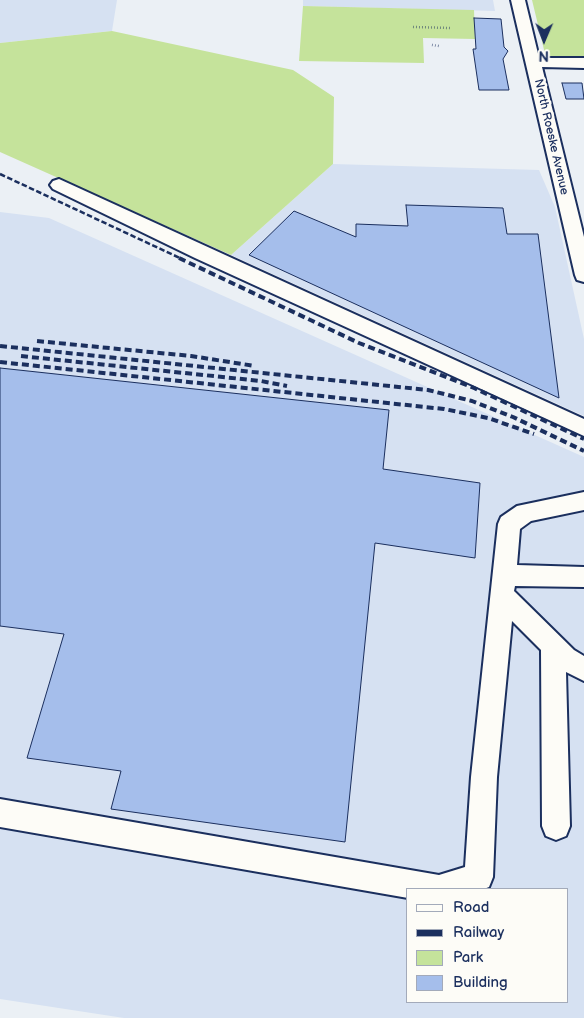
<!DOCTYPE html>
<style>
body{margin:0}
#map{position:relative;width:584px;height:1018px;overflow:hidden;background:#ebf0f5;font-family:"Balsamiq Sans",sans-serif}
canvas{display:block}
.legend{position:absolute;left:406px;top:888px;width:162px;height:115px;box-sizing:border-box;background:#fdfcf7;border:1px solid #a3aaba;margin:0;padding:6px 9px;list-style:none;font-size:15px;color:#1b2f5e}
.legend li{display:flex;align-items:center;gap:10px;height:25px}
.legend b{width:25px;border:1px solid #a3aaba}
.north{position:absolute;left:519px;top:15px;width:50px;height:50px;-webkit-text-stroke:4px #fdfcf7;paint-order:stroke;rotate:181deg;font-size:14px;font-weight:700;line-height:20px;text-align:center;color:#1b2f5e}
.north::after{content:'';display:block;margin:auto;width:18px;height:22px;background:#1b2f5e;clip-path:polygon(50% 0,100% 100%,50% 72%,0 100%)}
</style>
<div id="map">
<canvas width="584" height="1018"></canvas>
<ul class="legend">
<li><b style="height:6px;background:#fdfcf7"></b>Road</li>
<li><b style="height:6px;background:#1b2f5e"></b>Railway</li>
<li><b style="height:14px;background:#c5e39b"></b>Park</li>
<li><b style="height:14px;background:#a5beeb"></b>Building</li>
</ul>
<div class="north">N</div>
</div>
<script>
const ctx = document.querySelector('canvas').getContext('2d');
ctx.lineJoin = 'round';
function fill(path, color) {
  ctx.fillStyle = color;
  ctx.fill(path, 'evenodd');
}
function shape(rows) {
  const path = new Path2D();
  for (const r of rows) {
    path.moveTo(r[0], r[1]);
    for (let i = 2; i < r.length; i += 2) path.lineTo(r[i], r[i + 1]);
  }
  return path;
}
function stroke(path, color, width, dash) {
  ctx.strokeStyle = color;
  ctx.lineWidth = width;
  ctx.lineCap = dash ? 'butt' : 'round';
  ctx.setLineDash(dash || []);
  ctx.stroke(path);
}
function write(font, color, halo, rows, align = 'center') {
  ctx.font = font + ' "Balsamiq Sans",sans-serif';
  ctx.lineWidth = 5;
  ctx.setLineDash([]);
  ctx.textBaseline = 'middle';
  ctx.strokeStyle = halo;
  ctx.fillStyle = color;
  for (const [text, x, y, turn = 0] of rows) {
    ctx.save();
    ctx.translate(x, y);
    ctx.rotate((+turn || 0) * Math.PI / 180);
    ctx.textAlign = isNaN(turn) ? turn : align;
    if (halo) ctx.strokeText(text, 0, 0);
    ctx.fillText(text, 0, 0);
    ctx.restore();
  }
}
const built = shape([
 [0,0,117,0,112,31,0,43],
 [303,0,493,0,495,11,303,6],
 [333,164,539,170,555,207,584,339,584,416,231,255],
 [0,212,49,218,584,457,584,1018,124,1018,0,999],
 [408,889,568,889,568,1002,408,1002]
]);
const green = shape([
 [532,0,584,0,584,58,546,58],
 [303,6,474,10,475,39,423,38,424,63,299,61],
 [112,31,293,70,334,97,333,164,231,255,0,152,0,43]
]);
const building = shape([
 [474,18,501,19,504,47,508,51,503,59,509,90,479,90,473,49,476,49,474,18],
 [562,83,582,83,584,99,566,99,562,83],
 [406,205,503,208,507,234,538,234,559,398,249,255,294,211,356,237,356,224,408,226,406,205],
 [0,368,389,410,383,469,480,483,475,558,375,543,345,842,111,809,121,771,27,758,64,634,0,626,0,368]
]);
const path = shape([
 [413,27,450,28],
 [432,45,439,46]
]);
const minor = shape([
 [511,0,525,0,539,58,584,58,584,68,542,67,584,237,584,282,577,280,575,275,511,0],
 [59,179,584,419,584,436,195,258,53,189,50,185,53,181,59,179],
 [584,492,584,510,531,521,520,529,517,565,584,567,584,587,515,586,514,591,574,650,584,656,584,681,566,672,570,826,566,836,556,840,546,836,542,826,541,650,512,621,497,777,493,877,489,887,484,889,408,889,408,898,0,827,0,799,439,875,465,867,471,777,498,524,501,517,517,506,584,492]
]);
const railFar1 = shape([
 [0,174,182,259]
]);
const rail = shape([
 [179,258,359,343,474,388,584,439],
 [37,341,191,356,255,366],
 [0,346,428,390,472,401,513,417,584,451],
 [21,356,261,381,287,386],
 [0,362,444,409,488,418,534,434]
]);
const farStreetnames = [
 ["North Roeske Avenue",551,137,77]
];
fill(built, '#d6e1f2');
fill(green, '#c5e39b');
fill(building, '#a5beeb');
stroke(building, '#1b2f5e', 1);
stroke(minor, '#1b2f5e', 4);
stroke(path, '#1b2f5e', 2.5, [0.5, 2.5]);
fill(minor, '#fdfcf7');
stroke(railFar1, '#1b2f5e', 2.5, [5.5, 2.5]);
stroke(rail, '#1b2f5e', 4, [7, 4]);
write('12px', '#1b2f5e', '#fdfcf7', farStreetnames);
</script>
